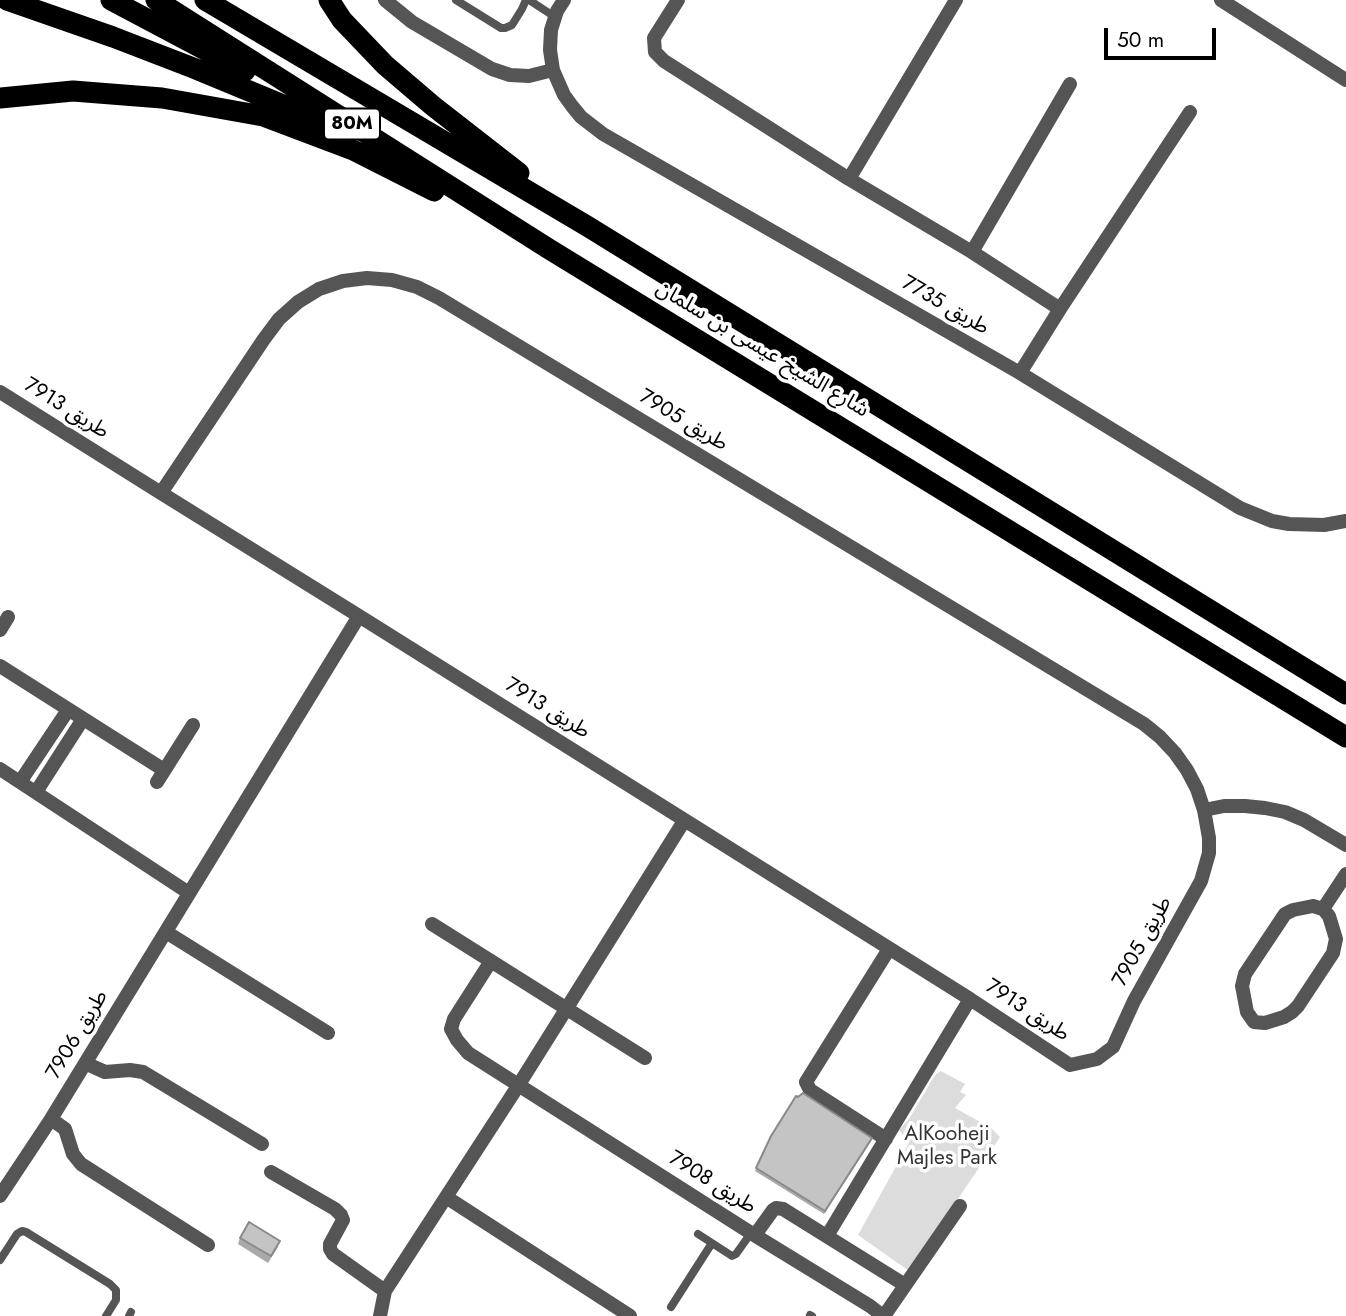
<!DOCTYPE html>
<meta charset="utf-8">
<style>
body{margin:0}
#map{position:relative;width:1346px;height:1316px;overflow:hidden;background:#fff;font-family:Jost,sans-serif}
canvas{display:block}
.scale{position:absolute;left:1104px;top:28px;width:112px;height:32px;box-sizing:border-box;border:4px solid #000;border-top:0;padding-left:9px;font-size:21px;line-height:24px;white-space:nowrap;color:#000;-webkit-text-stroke:5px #fff;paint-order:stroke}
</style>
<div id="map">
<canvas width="1346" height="1316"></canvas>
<div class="scale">50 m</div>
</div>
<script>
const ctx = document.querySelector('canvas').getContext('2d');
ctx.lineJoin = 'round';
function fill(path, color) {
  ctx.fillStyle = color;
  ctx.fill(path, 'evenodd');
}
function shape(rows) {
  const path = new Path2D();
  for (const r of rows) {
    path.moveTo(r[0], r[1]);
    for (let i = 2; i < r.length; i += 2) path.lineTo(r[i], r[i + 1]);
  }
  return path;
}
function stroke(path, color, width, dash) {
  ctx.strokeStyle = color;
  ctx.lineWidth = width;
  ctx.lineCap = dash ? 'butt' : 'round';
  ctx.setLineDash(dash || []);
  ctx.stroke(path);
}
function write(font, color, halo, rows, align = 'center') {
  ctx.font = font + ' Jost,"Noto Sans Arabic",sans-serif';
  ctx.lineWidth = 7;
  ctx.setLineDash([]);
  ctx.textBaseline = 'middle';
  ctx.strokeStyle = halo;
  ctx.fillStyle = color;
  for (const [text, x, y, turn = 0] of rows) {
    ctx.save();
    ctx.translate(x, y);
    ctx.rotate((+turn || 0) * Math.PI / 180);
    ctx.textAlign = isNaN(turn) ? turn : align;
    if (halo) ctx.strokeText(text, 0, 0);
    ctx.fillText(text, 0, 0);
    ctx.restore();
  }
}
const green = shape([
 [941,1071,965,1084,960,1092,966,1095,955,1108,991,1128,1000,1137,909,1271,858,1235,909,1143,899,1130,909,1119,935,1075]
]);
const lane = shape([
 [456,0,501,28,505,28,512,25,522,9,526,0],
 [529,0,555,17],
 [698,1234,732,1256,736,1254,751,1233],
 [0,1260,17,1234,22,1231,26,1232,110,1284,116,1290,116,1300,106,1316],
 [671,1307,712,1243],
 [810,1315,812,1316],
 [129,1316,131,1312]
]);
const street = shape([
 [385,0,412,22,492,69,510,75,529,76,553,70],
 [564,0,557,11,551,30,550,50,553,70,564,95,572,106,581,117,603,134,1020,373,1240,508,1272,521,1289,524,1324,525,1346,521],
 [678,0,654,38,655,52,664,61,849,179,972,252,1060,309],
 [1221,0,1346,80],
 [849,179,956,0],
 [972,252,1070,84],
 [1020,373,1060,309,1190,112],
 [0,392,161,493,359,616,970,999,1070,1065,1097,1059,1113,1047,1134,1001,1201,881,1209,853,1209,838,1204,810,1197,789,1187,770,1175,753,1160,737,1144,724,439,298,417,287,392,280,367,278,343,281,319,289,298,302,279,319,264,339,161,493],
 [0,630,8,617],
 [0,666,164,770],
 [0,769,189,893],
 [20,782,68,710],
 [157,782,193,725],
 [36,792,83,719],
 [1204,810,1224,806,1245,806,1265,808,1285,812,1304,820,1346,845],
 [1313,906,1323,909,1329,916,1336,939,1333,953,1298,1006,1292,1012,1284,1017,1265,1023,1254,1022,1247,1012,1242,986,1245,974,1285,914,1293,910,1313,906],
 [1323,909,1346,874],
 [432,924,645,1058],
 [166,932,328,1033],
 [491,961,454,1019,451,1029,457,1040,468,1053,751,1233,870,1306,883,1316],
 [85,1063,105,1072,130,1070,143,1072,262,1144],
 [51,1119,65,1129,73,1154,81,1164,208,1245],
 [886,1139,810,1090,806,1082,889,949],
 [271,1172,335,1209,341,1215,343,1220,330,1244,330,1249,333,1254,385,1291],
 [0,1196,51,1119,359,616],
 [446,1197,630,1316],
 [755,1235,773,1210,776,1208,783,1209,905,1285],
 [827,1236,970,999],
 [380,1316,385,1291,518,1086,684,821],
 [884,1316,960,1206]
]);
const highway = shape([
 [7,0,113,37,196,69,341,129],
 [111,0,245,71],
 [156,0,549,249,1346,737],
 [205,0,587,226,1346,694],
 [329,0,342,20,385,65,433,106,519,173],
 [0,98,73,91,162,98,263,116,353,150,434,191]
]);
const wall = shape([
 [771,1136,872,1138,824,1214,755,1171],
 [240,1238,278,1247,268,1263,238,1244]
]);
const shadedWall = shape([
 [872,1138,871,1141,824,1214,825,1211]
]);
const building = shape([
 [803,1093,872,1138,825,1211,756,1168,771,1136,796,1096,798,1097,803,1093],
 [249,1222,280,1241,271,1256,240,1238,249,1222]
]);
const shields = [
 [352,124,56]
];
const shieldNames = [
 ["80M",352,124]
];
const streetNames = [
 ["طريق 7735",945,306,30],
 ["شارع الشيخ عيسى بن سلمان",762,350,31],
 ["طريق 7913",66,409,32],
 ["طريق 7905",683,421,31],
 ["طريق 7913",547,709,32],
 ["طريق 7905",1143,942,-61],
 ["طريق 7913",1027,1011,33],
 ["طريق 7906",78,1035,-59],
 ["طريق 7908",712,1183,32]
];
const parkNames = [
 ["AlKooheji",947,1135],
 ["Majles Park",947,1159]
];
fill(green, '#dcdcdc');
stroke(lane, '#555', 8);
stroke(street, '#555', 14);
stroke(highway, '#000', 21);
fill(wall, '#a9a9a9');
fill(shadedWall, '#898989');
fill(building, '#c4c4c4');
stroke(building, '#898989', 2);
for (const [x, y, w] of shields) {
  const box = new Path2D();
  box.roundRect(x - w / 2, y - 15.5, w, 31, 5);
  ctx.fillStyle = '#fff';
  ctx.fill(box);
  stroke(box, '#000', 2);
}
write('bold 19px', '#000', null, shieldNames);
write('21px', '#000', '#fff', streetNames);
write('21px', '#333', '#fff', parkNames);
</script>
